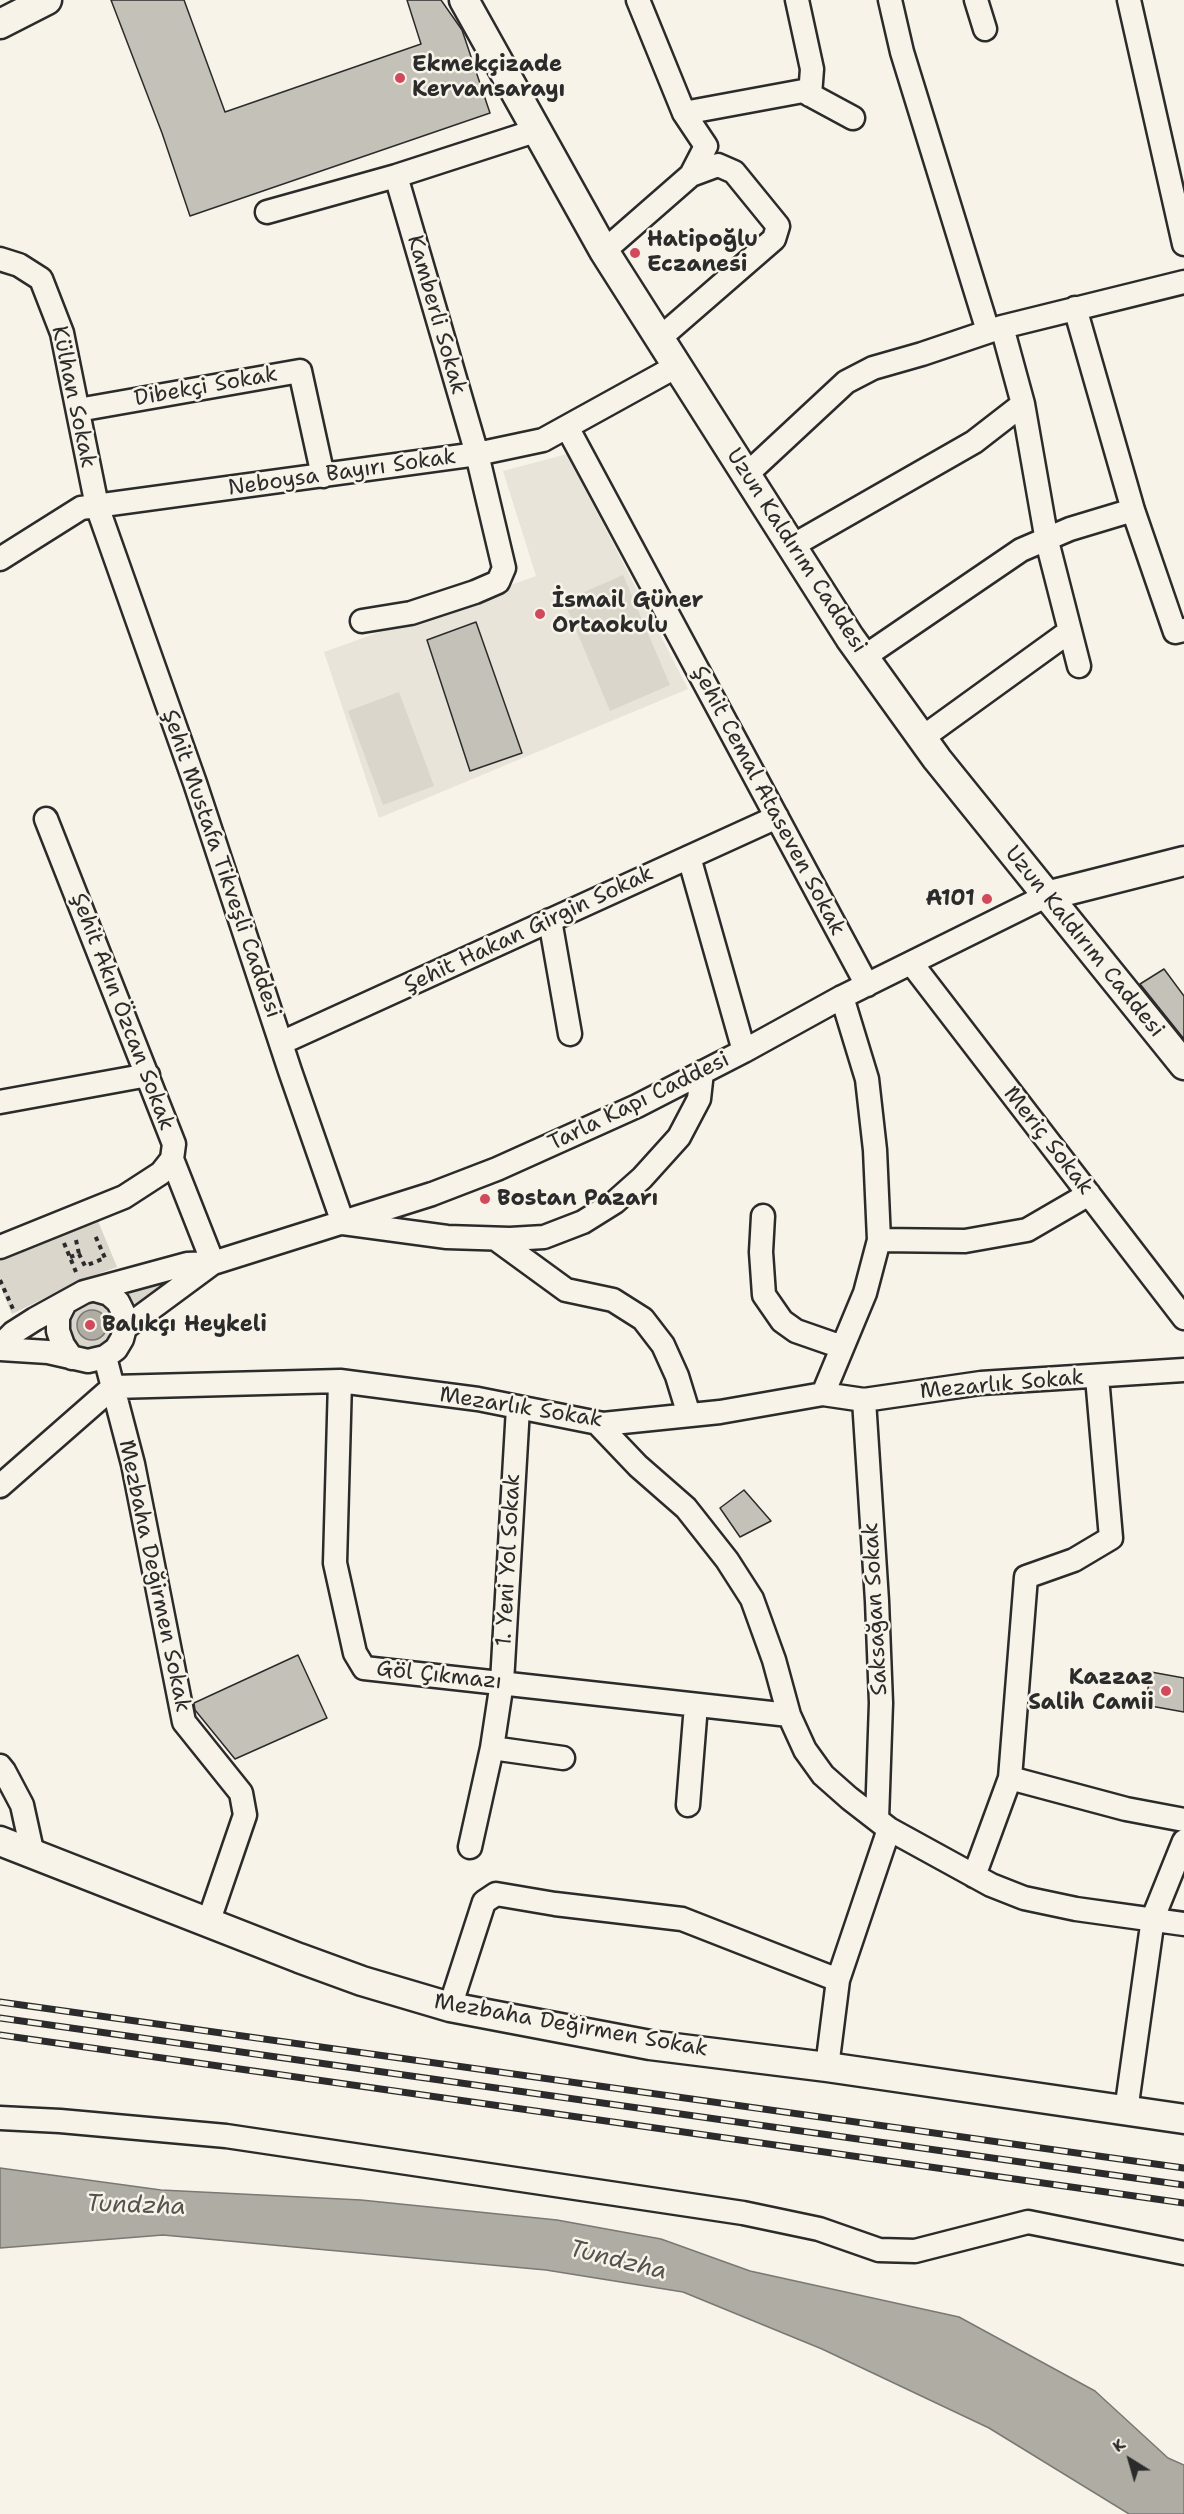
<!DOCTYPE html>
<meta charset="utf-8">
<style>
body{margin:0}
#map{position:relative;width:1184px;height:2514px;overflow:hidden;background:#f7f3e8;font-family:"Shantell Sans",sans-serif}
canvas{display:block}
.north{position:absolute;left:1100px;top:2430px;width:60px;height:60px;-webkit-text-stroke:4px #f7f3e8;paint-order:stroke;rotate:323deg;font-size:16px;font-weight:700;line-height:24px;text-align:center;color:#2b2b2b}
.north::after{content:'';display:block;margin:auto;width:21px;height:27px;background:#2b2b2b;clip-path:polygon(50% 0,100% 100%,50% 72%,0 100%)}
</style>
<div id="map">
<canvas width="1184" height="2514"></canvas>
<div class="north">K</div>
</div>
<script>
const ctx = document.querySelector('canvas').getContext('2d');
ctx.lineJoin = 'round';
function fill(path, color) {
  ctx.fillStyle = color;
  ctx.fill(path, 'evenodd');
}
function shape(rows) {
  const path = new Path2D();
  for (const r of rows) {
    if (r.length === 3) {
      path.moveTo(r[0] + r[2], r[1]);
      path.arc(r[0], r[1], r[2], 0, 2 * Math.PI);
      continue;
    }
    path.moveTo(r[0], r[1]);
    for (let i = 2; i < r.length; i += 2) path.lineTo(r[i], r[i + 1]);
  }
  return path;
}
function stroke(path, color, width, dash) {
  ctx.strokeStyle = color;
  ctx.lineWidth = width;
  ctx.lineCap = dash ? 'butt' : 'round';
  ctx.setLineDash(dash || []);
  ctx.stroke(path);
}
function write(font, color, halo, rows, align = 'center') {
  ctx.font = font + ' "Shantell Sans",sans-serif';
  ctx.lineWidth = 5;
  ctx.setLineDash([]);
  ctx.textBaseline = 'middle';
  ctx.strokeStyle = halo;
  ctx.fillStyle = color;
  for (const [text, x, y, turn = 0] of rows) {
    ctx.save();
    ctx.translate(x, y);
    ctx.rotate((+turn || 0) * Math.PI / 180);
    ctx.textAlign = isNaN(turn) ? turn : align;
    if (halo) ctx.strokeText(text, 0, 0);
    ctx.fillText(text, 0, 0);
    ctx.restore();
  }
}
const built = shape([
 [567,454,688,689,379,818,324,652,536,576,503,471]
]);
const green = shape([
 [623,575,670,685,610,711,564,601],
 [399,692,434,786,383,805,348,711],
 [96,1216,117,1267,82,1280,12,1314,0,1286,0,1260],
 [184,1274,134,1307,121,1292],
 [91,1326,23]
]);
const water = shape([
 [92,1325,15],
 [0,2168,161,2190,361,2200,557,2220,661,2239,750,2271,959,2317,1095,2391,1168,2458,1184,2465,1184,2514,1129,2514,989,2428,822,2349,683,2292,546,2270,163,2235,0,2248,0,2168]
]);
const building = shape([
 [111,0,184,0,225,112,421,44,407,0,441,0,462,30,490,113,190,216,162,133,111,0],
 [476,622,522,753,470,771,427,640,476,622],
 [1164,969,1184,996,1184,1039,1140,984,1164,969],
 [744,1490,771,1521,740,1537,720,1508,744,1490],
 [298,1655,327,1718,235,1759,195,1710,194,1703,298,1655],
 [1151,1672,1184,1678,1184,1712,1145,1705,1151,1672]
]);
const path = shape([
 [76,1240,79,1254],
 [64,1243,76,1272],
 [70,1257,79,1254,85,1266,105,1258,94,1233],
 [0,1280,13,1309]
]);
const minor = shape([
 [797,0,812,69,810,95],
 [890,0,902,52,988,331],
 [976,0,985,29],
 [1129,0,1184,244],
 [684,113,803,91,853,118],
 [267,212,396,176,535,131],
 [604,251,691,175,706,146,684,113,638,0],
 [0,259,19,265,41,279,62,333,97,506,195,783,290,1071,343,1223,447,1237,510,1239,544,1237,583,1222,615,1202,642,1178,679,1137,699,1099,702,1072],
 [1075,308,1133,510,1175,632,1184,630],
 [660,338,774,239,778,226,734,172,718,165,691,175],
 [1023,404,1047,541,1079,666],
 [78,410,300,371,323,476],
 [567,427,867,985],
 [746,475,846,382,873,368,922,354,1002,327,1184,282],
 [792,546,974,442,1023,404,1002,327],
 [0,559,81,508,477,454,543,440,677,366],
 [362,621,411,613,475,592,498,582,504,568,477,454,396,176],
 [864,657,1021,550,1070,529,1133,510],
 [922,738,1070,631],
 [689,857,744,1051],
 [550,920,570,1034],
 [912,964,1184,1318],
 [281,1043,777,817],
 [0,1102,148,1075],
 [172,1159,213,1263],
 [763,1216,761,1252,764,1295,782,1321,796,1331,842,1347],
 [496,1239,566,1290,613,1300,643,1319,663,1345,677,1376,689,1415],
 [879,1240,965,1241,1027,1230,1089,1194],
 [0,1247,124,1197,161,1173,172,1159,174,1144,46,819],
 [65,1303,58,1317,58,1331,63,1345,72,1358],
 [125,1328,213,1263],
 [0,1346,13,1333,35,1319,84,1292,187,1264,213,1263,432,1194,497,1169,637,1106,744,1051,842,997,1046,896],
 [0,1349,48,1352,88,1361,105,1357,116,1349,122,1339,125,1328,124,1314,118,1302,109,1294,95,1290],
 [105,1357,133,1464,184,1722,241,1793,245,1815,208,1923],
 [340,1381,335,1563,355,1653,364,1668,789,1715],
 [823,1394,865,1293,879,1240,875,1150,867,1079,842,997],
 [864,1400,877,1601,881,1703,877,1819],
 [597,1423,638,1466,686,1508,727,1560,752,1599,774,1660,789,1715,805,1750,823,1775,849,1798,889,1829,991,1885,1024,1898,1076,1909,1184,1924],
 [0,1486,113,1387,340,1381,478,1399,603,1424,720,1412,823,1394,864,1400,981,1383,1184,1370],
 [492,1748,563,1758],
 [0,1766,4,1771,22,1805,33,1855],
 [1010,1778,1126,1809,1184,1820],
 [688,1805,696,1705],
 [470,1847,492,1748,502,1682,518,1408],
 [974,1876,1010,1778,1026,1577,1074,1560,1111,1538,1097,1377],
 [450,2007,484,1902,496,1894,555,1904,682,1919,838,1980],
 [827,2067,838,1980,889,1829],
 [1126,2111,1153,1918,1184,1841],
 [0,2118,60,2121,226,2136,616,2194,743,2213,819,2229,879,2250,915,2251,1028,2222,1184,2253]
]);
const major = shape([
 [464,0,604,251,850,638,937,759,1184,1065],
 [0,24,47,0],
 [1046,896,1184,861],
 [0,1841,299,1958,362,1981,450,2007,650,2045,827,2067,1184,2119]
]);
const rail = shape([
 [0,2002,1184,2168],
 [0,2018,1184,2185],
 [0,2035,1184,2203]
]);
const markers = [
 [400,78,6,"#d1495b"],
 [635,253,6,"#d1495b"],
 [540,614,6,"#d1495b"],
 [987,899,6,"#d1495b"],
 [485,1199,6,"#d1495b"],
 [90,1325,6,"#d1495b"],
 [1166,1691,6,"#d1495b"]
];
const poiNames = [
 ["Ekmekçizade",412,65],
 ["Kervansarayı",412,90],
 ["Hatipoğlu",647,240],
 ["Eczanesi",647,265],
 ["İsmail Güner",552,601],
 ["Ortaokulu",552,626],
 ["A101",975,899,"right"],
 ["Bostan Pazarı",497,1199],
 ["Balıkçı Heykeli",102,1325],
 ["Kazzaz",1154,1678,"right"],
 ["Salih Camii",1154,1703,"right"]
];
const streetNames = [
 ["Kamberli Sokak",436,315,74],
 ["Dibekçi Sokak",206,387,-10],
 ["Külhan Sokak",73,397,78],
 ["Neboysa Bayırı Sokak",342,473,-8],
 ["Uzun Kaldırım Caddesi",796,551,57],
 ["Şehit Cemal Ataseven Sokak",768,801,62],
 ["Şehit Mustafa Tikveşli Caddesi",221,864,71],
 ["Şehit Hakan Girgin Sokak",529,930,-25],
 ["Uzun Kaldırım Caddesi",1084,942,51],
 ["Şehit Akın Özcan Sokak",122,1012,69],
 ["Tarla Kapı Caddesi",639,1102,-26],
 ["Meriç Sokak",1048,1141,52],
 ["Mezarlık Sokak",1002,1385,-5],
 ["Mezarlık Sokak",521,1408,9],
 ["1. Yeni Yol Sokak",509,1560,-87],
 ["Mezbaha Değirmen Sokak",154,1576,78],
 ["Saksağan Sokak",876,1609,-93],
 ["Göl Çıkmazı",439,1676,6],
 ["Mezbaha Değirmen Sokak",571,2026,10]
];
const waterNames = [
 ["Tundzha",136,2206,2],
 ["Tundzha",618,2261,14]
];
fill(built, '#e8e4da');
fill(green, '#dad6cc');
fill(water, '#afaca4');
stroke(water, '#7a7874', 1.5);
fill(building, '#c4c1b9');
stroke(building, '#2b2b2b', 1.5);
stroke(minor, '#2b2b2b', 27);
stroke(major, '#2b2b2b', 33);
stroke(path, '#2b2b2b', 4, [4.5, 4.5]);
stroke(minor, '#f7f3e8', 22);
stroke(major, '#f7f3e8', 28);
stroke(rail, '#2b2b2b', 7);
stroke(rail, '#f7f3e8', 4.5, [14]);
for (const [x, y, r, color] of markers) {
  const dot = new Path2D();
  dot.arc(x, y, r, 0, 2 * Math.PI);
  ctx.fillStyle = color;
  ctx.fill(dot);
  stroke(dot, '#f7f3e8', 2);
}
write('bold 22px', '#2b2b2b', '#f7f3e8', poiNames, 'left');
write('22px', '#2b2b2b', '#f7f3e8', streetNames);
write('italic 24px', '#53524f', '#f7f3e8', waterNames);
</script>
